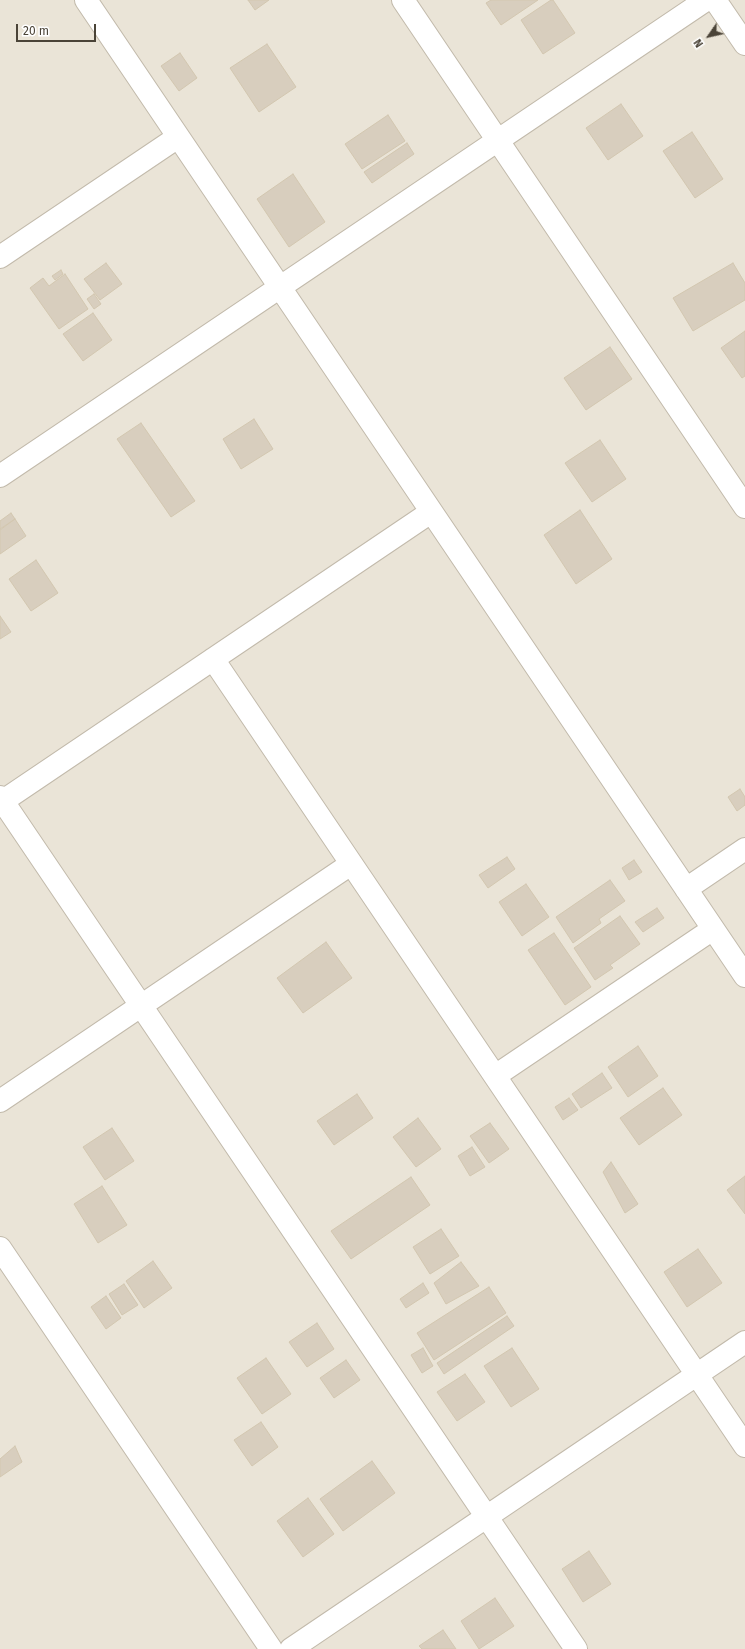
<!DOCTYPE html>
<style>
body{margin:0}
#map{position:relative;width:745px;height:1649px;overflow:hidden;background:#f6f2e9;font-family:"Fira Sans",sans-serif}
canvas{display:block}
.north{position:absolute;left:689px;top:16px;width:40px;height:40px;-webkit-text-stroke:3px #fff;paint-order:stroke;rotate:236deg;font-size:11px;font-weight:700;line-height:16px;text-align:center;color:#4a4337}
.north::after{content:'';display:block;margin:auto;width:14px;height:18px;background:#4a4337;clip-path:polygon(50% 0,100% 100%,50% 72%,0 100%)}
.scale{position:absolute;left:16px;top:24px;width:80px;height:18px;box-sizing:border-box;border:2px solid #4a4337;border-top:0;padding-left:5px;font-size:12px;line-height:14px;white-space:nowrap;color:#4a4337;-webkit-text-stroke:3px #fff;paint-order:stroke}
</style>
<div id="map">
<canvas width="745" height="1649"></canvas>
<div class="north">N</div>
<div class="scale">20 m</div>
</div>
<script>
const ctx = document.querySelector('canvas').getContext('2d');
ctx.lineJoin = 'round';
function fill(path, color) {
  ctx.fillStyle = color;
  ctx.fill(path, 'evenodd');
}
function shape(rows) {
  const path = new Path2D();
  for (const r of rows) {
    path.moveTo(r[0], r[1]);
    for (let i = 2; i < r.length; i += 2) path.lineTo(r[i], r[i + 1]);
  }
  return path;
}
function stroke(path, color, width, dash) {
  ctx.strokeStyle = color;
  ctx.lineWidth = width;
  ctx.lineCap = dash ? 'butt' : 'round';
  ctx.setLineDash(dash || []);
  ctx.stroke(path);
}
const residential = shape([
 [0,0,745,0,745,1649,0,1649]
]);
const building = shape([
 [248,0,269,0,255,10,248,0],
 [491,0,538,0,501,25,486,3,491,0],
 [551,0,553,0,575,33,543,54,521,20,551,0],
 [267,44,296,87,259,112,230,68,267,44],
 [180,53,197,78,179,91,161,66,180,53],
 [621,104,643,136,608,160,586,128,621,104],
 [388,115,405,141,362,169,345,144,388,115],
 [692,132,723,179,695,198,663,151,692,132],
 [407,143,414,154,372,183,364,172,407,143],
 [293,174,325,222,289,247,257,199,293,174],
 [106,263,122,284,100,300,84,279,106,263],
 [733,263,745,283,745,300,693,331,673,298,733,263],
 [61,270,63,274,55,280,52,276,61,270],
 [65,274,88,309,59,329,30,288,43,278,49,286,65,274],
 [94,294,101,304,94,309,87,299,94,294],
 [93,313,112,340,83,361,63,334,93,313],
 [745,331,745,376,742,378,721,348,745,331],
 [610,347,632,379,586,410,564,378,610,347],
 [254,419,273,449,241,469,223,439,254,419],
 [141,423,195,501,171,517,117,439,141,423],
 [600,440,626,479,592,502,565,463,600,440],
 [580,510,612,559,576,584,544,535,580,510],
 [11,513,15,519,0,529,0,521,11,513],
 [15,519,26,536,0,554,0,530,15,519],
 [36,560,58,593,31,611,9,579,36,560],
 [0,616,11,632,0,639,0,616],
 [740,789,745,797,745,805,737,811,728,797,740,789],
 [507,857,515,869,488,888,479,875,507,857],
 [634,860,642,872,629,880,622,868,634,860],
 [610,880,625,901,599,919,601,923,573,943,556,917,610,880],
 [526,884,549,917,522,936,499,902,526,884],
 [657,908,664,918,643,932,635,922,657,908],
 [620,916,640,944,610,965,613,968,595,980,574,948,620,916],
 [554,933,591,987,565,1005,528,950,554,933],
 [326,942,352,978,303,1013,277,978,326,942],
 [638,1046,658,1076,628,1097,608,1067,638,1046],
 [602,1073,612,1088,581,1108,572,1094,602,1073],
 [663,1088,682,1115,639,1145,620,1118,663,1088],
 [357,1094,373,1118,334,1145,317,1121,357,1094],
 [569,1098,578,1110,563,1120,555,1107,569,1098],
 [418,1118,441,1149,416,1167,393,1137,418,1118],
 [490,1123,509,1149,489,1163,470,1136,490,1123],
 [112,1128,134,1161,105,1180,83,1147,112,1128],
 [472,1147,485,1167,470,1176,458,1156,472,1147],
 [611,1162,638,1204,625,1213,603,1172,611,1162],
 [745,1176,745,1214,727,1190,745,1176],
 [411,1177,430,1205,351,1259,331,1231,411,1177],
 [102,1186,127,1225,98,1243,74,1204,102,1186],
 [441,1229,459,1256,430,1274,413,1247,441,1229],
 [698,1249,722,1283,687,1307,664,1272,698,1249],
 [153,1261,172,1288,144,1308,126,1281,153,1261],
 [461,1262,479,1286,446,1304,434,1283,461,1262],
 [423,1283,429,1293,406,1308,400,1299,423,1283],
 [124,1284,138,1305,122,1315,109,1294,124,1284],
 [489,1287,506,1313,434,1360,417,1333,489,1287],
 [106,1296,121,1318,106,1329,91,1307,106,1296],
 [507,1316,514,1326,444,1374,437,1363,507,1316],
 [317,1323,334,1349,307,1367,289,1342,317,1323],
 [423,1348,433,1366,422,1373,411,1355,423,1348],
 [512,1348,539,1389,511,1407,484,1366,512,1348],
 [266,1358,291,1394,262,1414,237,1378,266,1358],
 [346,1360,360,1380,334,1398,320,1378,346,1360],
 [465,1374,485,1402,457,1421,437,1392,465,1374],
 [261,1422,278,1447,252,1466,234,1440,261,1422],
 [15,1446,22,1462,0,1477,0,1459,15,1446],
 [372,1461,395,1493,343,1531,320,1499,372,1461],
 [308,1498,334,1534,303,1557,277,1521,308,1498],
 [589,1551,611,1584,583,1602,562,1569,589,1551],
 [495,1598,514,1626,479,1649,461,1621,495,1598],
 [443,1630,456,1649,422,1649,419,1646,443,1630]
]);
const minor = shape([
 [86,0,745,976],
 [403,0,745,507],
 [715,0,745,44],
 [0,257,178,137],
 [0,476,706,0],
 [213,659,745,1446],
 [0,797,576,1649],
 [0,803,431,512],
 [686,889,745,849],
 [495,1076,713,929],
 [0,1101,351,864],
 [0,1248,271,1649],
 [291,1649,745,1342]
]);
fill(residential, '#eae4d7');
fill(building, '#d8cebe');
stroke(building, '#d3c7b0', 1);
stroke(minor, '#c2baab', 24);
stroke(minor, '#fff', 22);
</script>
